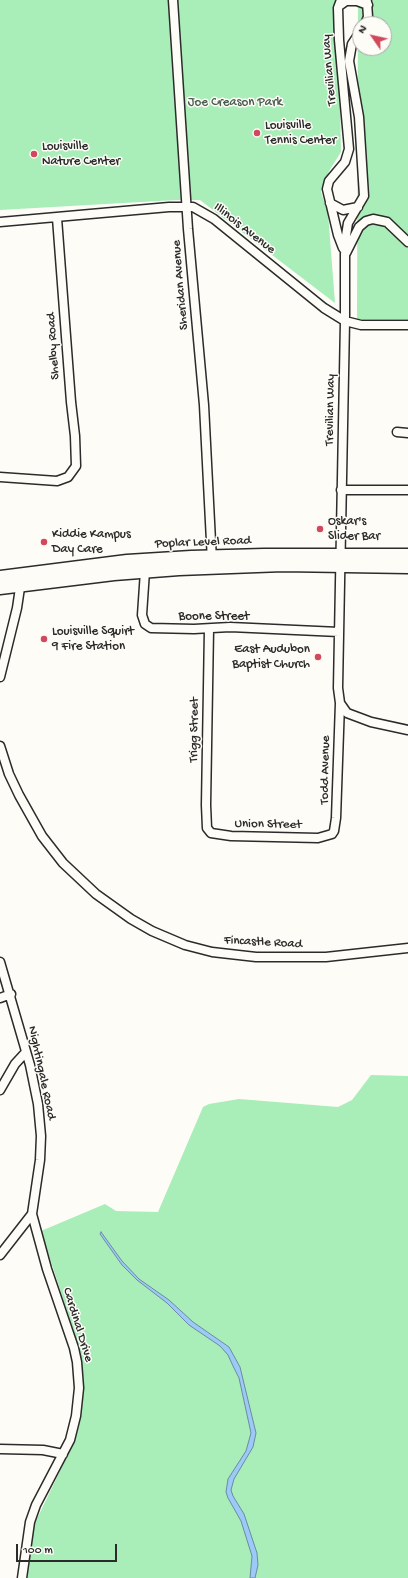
<!DOCTYPE html>
<style>
body{margin:0}
#map{position:relative;width:408px;height:1578px;overflow:hidden;background:#fdfcf7;font-family:"Gochi Hand",sans-serif}
canvas{display:block}
.north{position:absolute;left:352px;top:16px;width:40px;height:40px;box-sizing:border-box;background:#fdfcf7;border:1px solid #a9a8a5;border-radius:50%;rotate:304deg;font-size:11px;font-weight:700;line-height:16px;text-align:center;color:#2b2b2b}
.north::after{content:'';display:block;margin:auto;width:14px;height:18px;background:#d1495b;clip-path:polygon(50% 0,100% 100%,50% 72%,0 100%)}
.scale{position:absolute;left:16px;top:1544px;width:101px;height:18px;box-sizing:border-box;border:2px solid #2b2b2b;border-top:0;padding-left:5px;font-size:12px;line-height:14px;white-space:nowrap;color:#2b2b2b;-webkit-text-stroke:3px #fdfcf7;paint-order:stroke}
</style>
<div id="map">
<canvas width="408" height="1578"></canvas>
<div class="north">N</div>
<div class="scale">100 m</div>
</div>
<script>
const ctx = document.querySelector('canvas').getContext('2d');
ctx.lineJoin = 'round';
function fill(path, color) {
  ctx.fillStyle = color;
  ctx.fill(path, 'evenodd');
}
function shape(rows) {
  const path = new Path2D();
  for (const r of rows) {
    path.moveTo(r[0], r[1]);
    for (let i = 2; i < r.length; i += 2) path.lineTo(r[i], r[i + 1]);
  }
  return path;
}
function stroke(path, color, width, dash) {
  ctx.strokeStyle = color;
  ctx.lineWidth = width;
  ctx.lineCap = dash ? 'butt' : 'round';
  ctx.setLineDash(dash || []);
  ctx.stroke(path);
}
function write(font, color, halo, rows, align = 'center') {
  ctx.font = font + ' "Gochi Hand",sans-serif';
  ctx.lineWidth = 3;
  ctx.setLineDash([]);
  ctx.textBaseline = 'middle';
  ctx.strokeStyle = halo;
  ctx.fillStyle = color;
  for (const [text, x, y, turn = 0] of rows) {
    ctx.save();
    ctx.translate(x, y);
    ctx.rotate((+turn || 0) * Math.PI / 180);
    ctx.textAlign = isNaN(turn) ? turn : align;
    if (halo) ctx.strokeText(text, 0, 0);
    ctx.fillText(text, 0, 0);
    ctx.restore();
  }
}
const green = shape([
 [0,0,338,0,341,152,329,171,321,192,328,213,335,303,200,200,176,200,0,210],
 [358,0,408,0,408,319,357,319],
 [360,24,384,24,384,48,360,48],
 [371,1075,408,1076,408,1578,27,1578,27,1563,33,1527,74,1442,80,1421,83,1383,80,1351,41,1231,105,1204,116,1211,158,1212,203,1107,209,1104,239,1099,338,1107,352,1100]
]);
const water = shape([
 [101,1232,122,1261,139,1279,169,1300,193,1322,229,1347,240,1367,256,1433,253,1447,234,1479,231,1490,233,1496,244,1514,257,1553,258,1565,255,1578,250,1578,252,1556,241,1521,228,1498,226,1492,228,1479,246,1451,251,1433,239,1378,233,1366,228,1355,220,1346,189,1325,167,1303,137,1280,122,1265,100,1234,101,1232]
]);
const street = shape([
 [173,0,188,229,204,405,212,561],
 [341,0,338,8,339,40,349,149,345,162,329,181,327,189,338,235,343,248],
 [339,6,346,1,357,1,368,5],
 [365,24,368,17,367,2],
 [360,32,352,44,349,61,359,117,364,196,348,223,345,242,345,321,338,688,340,703,347,713,371,722,408,730],
 [330,203,343,210,358,207],
 [0,222,169,207,193,207,214,219,324,308,345,321,361,325,408,325],
 [346,253,359,227,366,221,373,219,387,222,408,242],
 [397,432,408,433],
 [0,477,57,481,68,477,76,466,75,436,71,402,57,218],
 [341,490,408,490],
 [145,571,142,615,145,624,151,628,194,629,230,627,339,632],
 [209,629,206,805,207,828,211,833,231,836,318,838,332,834,334,831,336,818,340,703],
 [0,677,17,608,21,581],
 [0,746,9,774,19,795,42,836,63,863,96,894,131,919,152,931,185,945,212,952,256,957,326,957,408,948],
 [0,962,30,1065,38,1104,41,1136,40,1160,32,1214,0,1255],
 [0,998,11,994],
 [0,1090,15,1064,26,1052],
 [0,1449,43,1450,63,1454],
 [22,1578,30,1522,36,1505,70,1440,76,1416,79,1388,77,1362,74,1348,47,1269,32,1214]
]);
const secondary = shape([
 [0,577,127,561,191,557,264,555,408,555],
 [0,588,114,574,179,569,283,565,408,567]
]);
const markers = [
 [257,133,4,"#d1495b"],
 [34,154,4,"#d1495b"],
 [320,529,4,"#d1495b"],
 [44,542,4,"#d1495b"],
 [44,639,4,"#d1495b"],
 [318,657,4,"#d1495b"]
];
const streetNames = [
 ["Trevilian Way",330,70,-95],
 ["Illinois Avenue",244,229,38],
 ["Sheridan Avenue",181,285,-95],
 ["Shelby Road",54,346,-94],
 ["Trevilian Way",331,410,-89],
 ["Poplar Level Road",203,543,-2],
 ["Boone Street",214,617],
 ["Trigg Street",195,730,-89],
 ["Todd Avenue",326,770,-89],
 ["Union Street",268,825,1],
 ["Fincastle Road",263,943,3],
 ["Nightingale Road",41,1073,78],
 ["Cardinal Drive",77,1325,73]
];
const parkNames = [
 ["Joe Creason Park",235,103]
];
const poiNames = [
 ["Louisville",265,126],
 ["Tennis Center",265,141],
 ["Louisville",42,147],
 ["Nature Center",42,162],
 ["Oskar's",328,522],
 ["Slider Bar",328,537],
 ["Kiddie Kampus",52,535],
 ["Day Care",52,550],
 ["Louisville Squirt",52,632],
 ["9 Fire Station",52,647],
 ["East Audubon",310,650,"right"],
 ["Baptist Church",310,665,"right"]
];
fill(green, '#a9edb8');
fill(water, '#9bcaf6');
stroke(water, '#6e8aa5', 1);
stroke(street, '#2b2b2b', 11);
stroke(secondary, '#2b2b2b', 15);
stroke(street, '#fdfcf7', 8);
stroke(secondary, '#fdfcf7', 12);
for (const [x, y, r, color] of markers) {
  const dot = new Path2D();
  dot.arc(x, y, r, 0, 2 * Math.PI);
  ctx.fillStyle = color;
  ctx.fill(dot);
  stroke(dot, '#fdfcf7', 1.5);
}
write('13px', '#2b2b2b', '#fdfcf7', streetNames);
write('13px', '#4a5c4e', '#fdfcf7', parkNames);
write('13px', '#2b2b2b', '#fdfcf7', poiNames, 'left');
</script>
